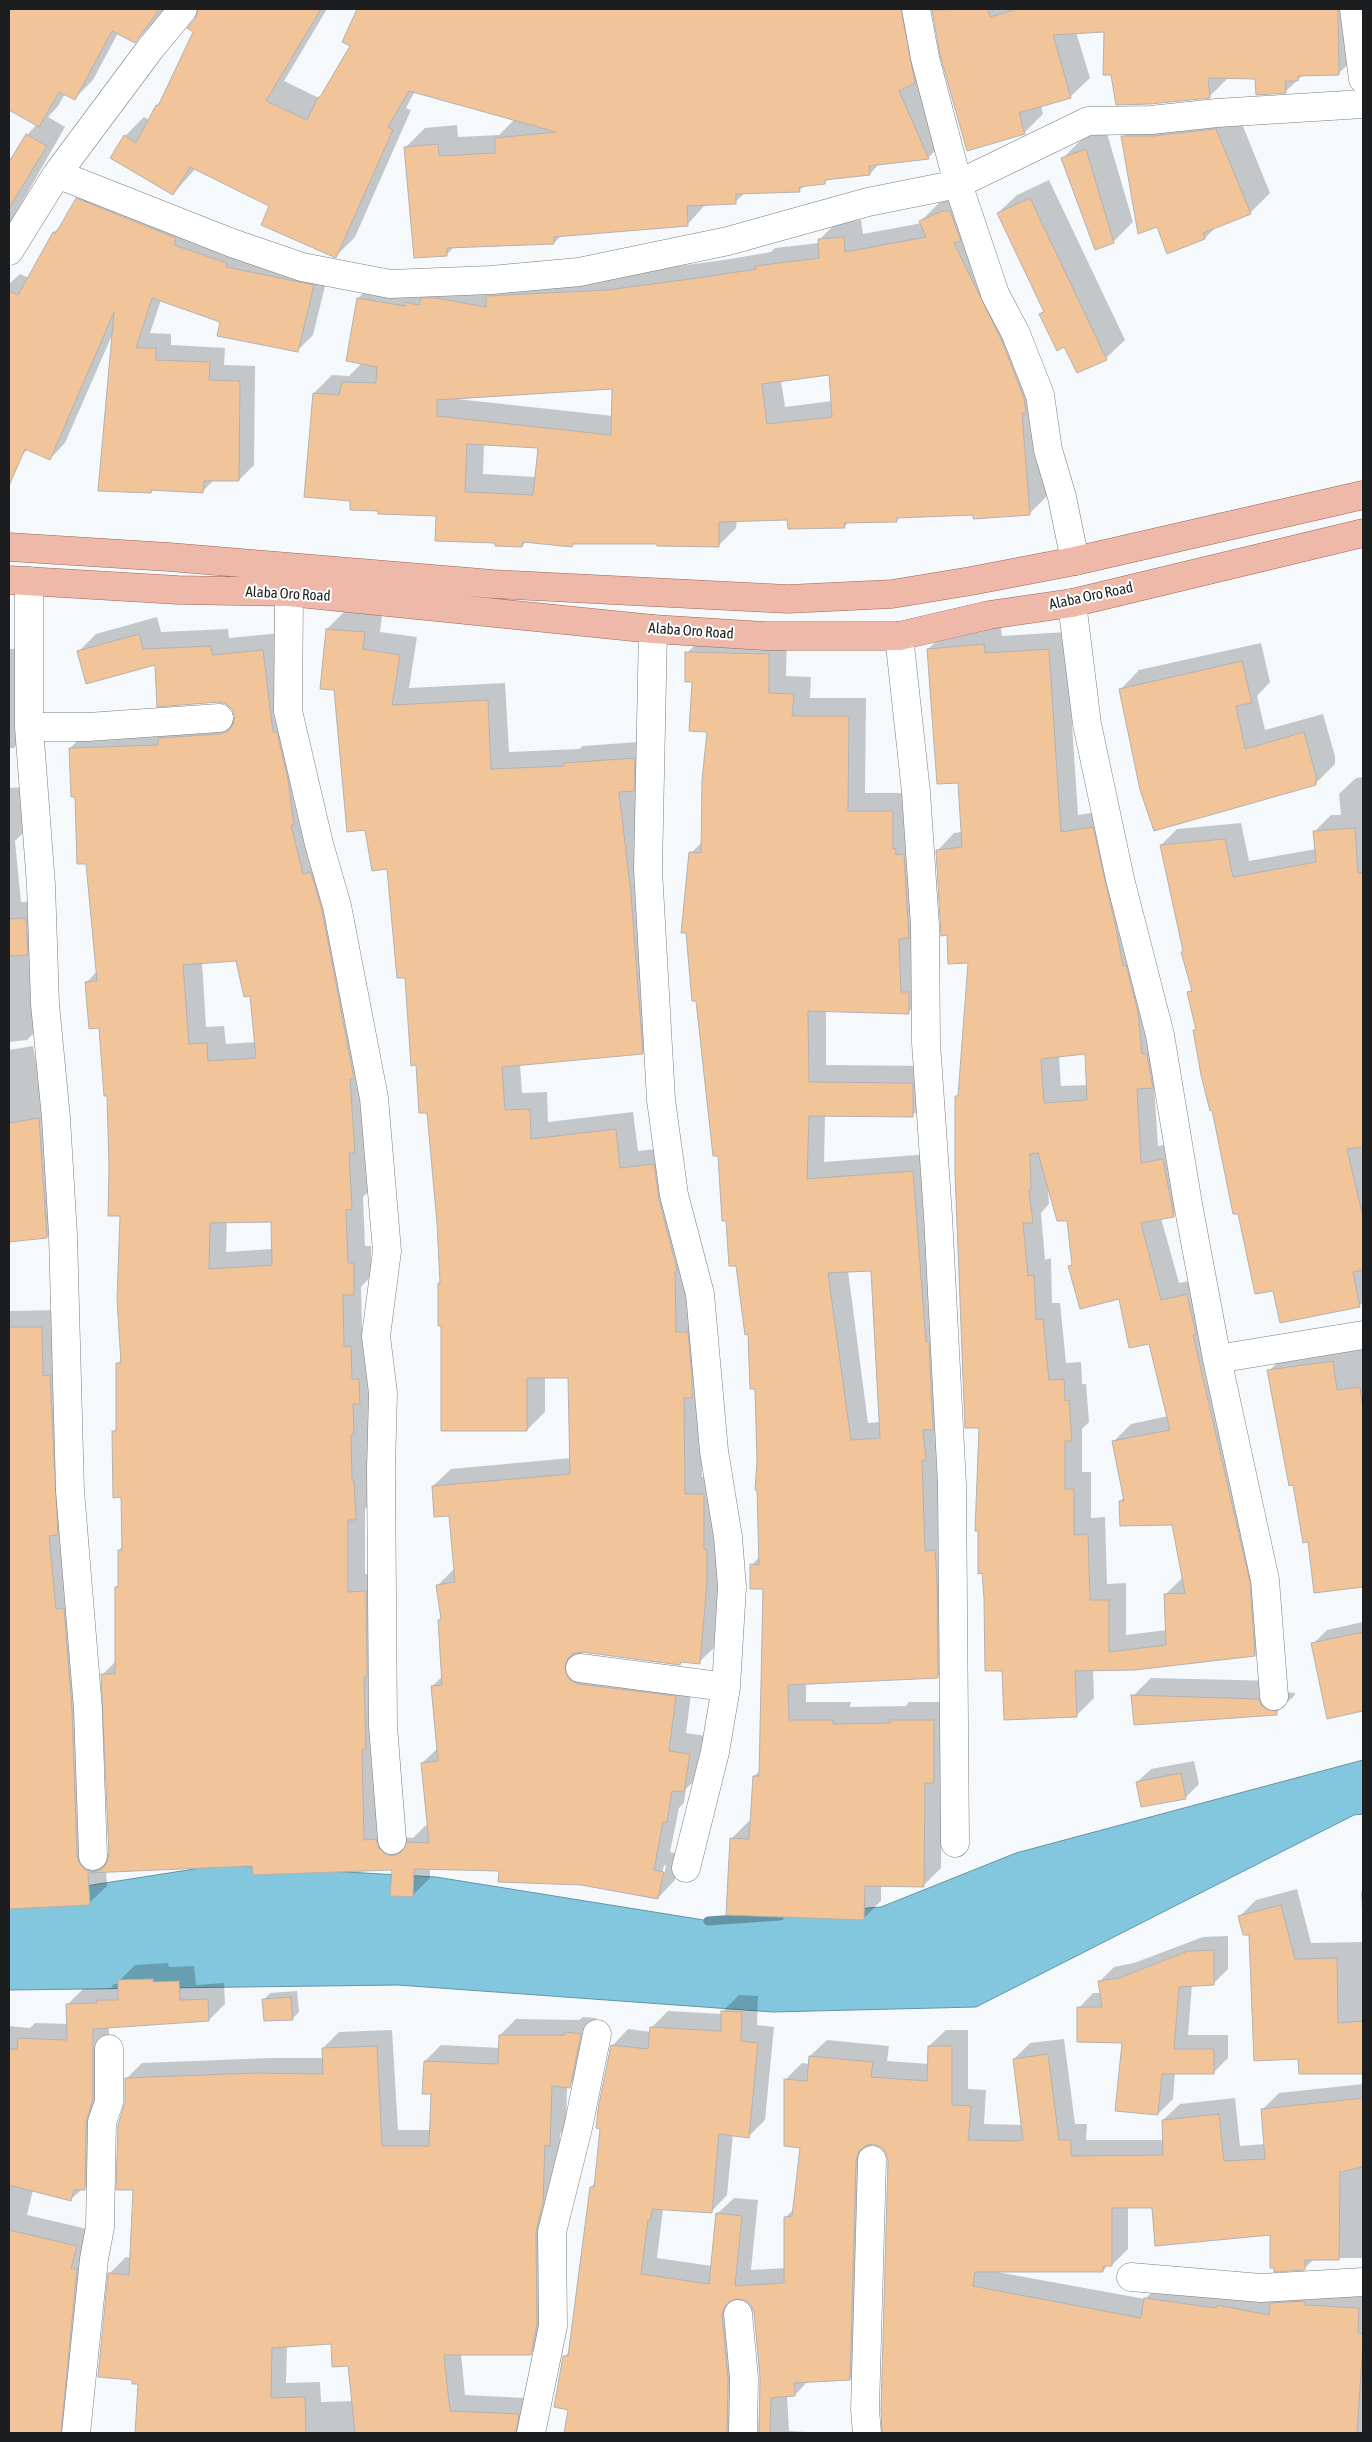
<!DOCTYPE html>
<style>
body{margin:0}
#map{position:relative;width:1372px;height:2442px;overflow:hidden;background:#f6f9fc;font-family:"Asap Condensed",sans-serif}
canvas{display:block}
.frame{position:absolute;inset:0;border:10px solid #1c1d1e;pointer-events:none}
</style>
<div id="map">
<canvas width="1372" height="2442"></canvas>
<div class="frame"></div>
</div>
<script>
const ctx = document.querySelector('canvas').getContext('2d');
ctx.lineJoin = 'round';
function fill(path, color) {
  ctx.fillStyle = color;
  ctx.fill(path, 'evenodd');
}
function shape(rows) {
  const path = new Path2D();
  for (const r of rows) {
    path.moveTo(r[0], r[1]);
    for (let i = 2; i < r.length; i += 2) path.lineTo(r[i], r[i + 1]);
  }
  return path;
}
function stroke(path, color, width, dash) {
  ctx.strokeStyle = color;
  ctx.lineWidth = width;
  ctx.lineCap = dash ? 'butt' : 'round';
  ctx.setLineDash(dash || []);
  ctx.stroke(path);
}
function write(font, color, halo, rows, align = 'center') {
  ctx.font = font + ' "Asap Condensed",sans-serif';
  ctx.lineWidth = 4;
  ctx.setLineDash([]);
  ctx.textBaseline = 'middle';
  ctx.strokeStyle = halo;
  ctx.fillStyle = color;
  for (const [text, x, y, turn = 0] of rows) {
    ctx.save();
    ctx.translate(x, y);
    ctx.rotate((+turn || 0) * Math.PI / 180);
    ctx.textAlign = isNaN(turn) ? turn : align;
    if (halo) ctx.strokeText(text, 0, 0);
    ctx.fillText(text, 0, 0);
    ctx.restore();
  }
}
const water = shape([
 [1363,1760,1363,1814,1354,1815,976,2007,773,2012,398,1985,9,1990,9,1898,220,1865,436,1877,710,1921,881,1907,1016,1853,1363,1760]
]);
const shadow = shape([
 [9,9,164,9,154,23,135,42,118,33,93,80,74,99,65,94,58,106,48,117,65,127,9,225,9,157,12,159,27,135,37,124,9,109],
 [199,9,327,9,284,81,319,98,324,92,351,46,355,17,360,9,669,9,671,45,688,44,687,9,923,9,947,139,928,158,880,163,870,174,829,178,824,183,805,185,799,191,745,193,735,202,706,204,687,225,562,235,554,243,454,247,447,254,406,147,425,128,457,125,458,137,499,135,515,119,415,91,406,108,411,110,355,237,336,256,270,206,196,168,173,194,125,136,144,117,149,120,157,105,163,99,195,31],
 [935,9,1357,9,1358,55,1338,74,1303,75,1285,92,1256,78,1229,77,1209,97,1105,31,1076,32,1090,78,1070,97,1041,105,1043,114,1024,133,933,10],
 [1236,109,1270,193,1250,213,1217,226,1205,238,1123,137,1143,116],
 [1106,130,1133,222,1113,242,1062,159,1082,139],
 [1049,180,1125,340,1106,358,1065,346,1041,314,1044,310,998,213,1017,195],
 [92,184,329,270,313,335,298,350,161,300,150,333,171,334,171,345,225,348,224,365,255,366,254,465,239,480,214,480,203,491,154,489,151,492,113,333,65,443,50,459,28,449,22,455,9,450,9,345,12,337,9,335,9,284,20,274,29,278,54,232,62,225,77,199],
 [961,193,1040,397,1047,496,1029,514,900,517,896,521,849,522,844,527,789,519,737,520,736,528,718,546,659,543,575,543,572,546,527,541,522,546,497,541,437,515,380,510,351,500,314,393,332,375,349,376,362,363,358,298,377,280,626,273,724,260,771,252,775,248,819,243,819,240,837,222,861,220,863,234,922,223,921,221,939,203],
 [830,374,832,401,785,407,781,380],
 [613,388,613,416,457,399],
 [484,444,540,446,536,477,483,474],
 [344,612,382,615,380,632,417,637,409,688,505,683,509,752,579,749,583,746,652,741,660,1036,642,1053,520,1064,522,1093,547,1092,548,1122,633,1112,638,1151,671,1147,701,1386,702,1477,721,1477,717,1645,699,1662,683,1661,680,1664,582,1651,583,1657,693,1679,686,1733,707,1736,702,1773,686,1789,684,1803,679,1808,670,1852,680,1854,675,1880,658,1898,500,1870,430,1868,430,1878,412,1896,393,1869,254,1865,106,1871,107,1886,89,1903,9,1908,9,1311,59,1310,103,1852,110,1854,102,1675,117,1660,116,1587,119,1584,119,1550,123,1546,122,1496,113,1432,118,1427,117,1364,122,1359,121,1215,110,1167,108,1095,100,1027,87,982,97,971,87,863,70,748,88,731,236,717,233,708,227,703,156,663,78,652,96,634,157,617,161,632,228,629,229,638,281,633,371,1060,369,1191,363,1197,365,1246,371,1246,371,1276,361,1287,362,1329,368,1329,371,1416,368,1419,369,1463,373,1501,365,1509,365,1574,383,1574,404,1837,413,1838,426,1825,429,1825,422,1763,438,1748,432,1686,443,1676,439,1620,442,1617,438,1585,455,1568,450,1515,433,1486,451,1469,571,1458,569,1377,545,1377,545,1412,527,1430,442,1324,439,1223,428,1111,417,1064,406,976,388,867,366,829,335,689,327,629],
 [237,959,251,995,256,1042,226,1044,224,1026,206,1027,202,962],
 [227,1221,272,1221,273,1249,226,1252],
 [664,1865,666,1866,663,1879,661,1879],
 [1001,627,1002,636,1066,632,1078,815,1110,810,1154,1085,1158,1146,1180,1142,1191,1198,1173,1216,1161,1218,1179,1283,1204,1278,1272,1638,1255,1655,1093,1669,1094,1698,1076,1716,1003,1670,980,1427,956,1096,960,1093,969,962,948,934,937,851,954,833,962,832,960,781,928,649,946,632],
 [1087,1052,1088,1085,1061,1086,1059,1056],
 [1048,1190,1068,1219,1073,1262,1070,1266,1120,1298,1150,1343,1168,1416,1131,1424,1114,1441,1124,1497,1120,1501,1173,1524,1183,1577,1165,1595,1167,1630,1126,1635,1126,1583,1107,1584,1105,1517,1091,1518,1091,1472,1082,1472,1082,1429,1089,1422,1086,1384,1082,1384,1081,1362,1066,1363,1060,1303,1052,1303,1051,1258,1045,1260,1041,1213,1049,1204],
 [704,635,787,636,786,676,811,677,810,698,866,698,865,793,911,793,926,995,908,1012,826,1011,826,1065,930,1066,930,1098,912,1116,825,1115,824,1162,930,1154,955,1660,937,1677,806,1683,806,1702,851,1702,850,1707,906,1706,909,1702,951,1702,942,1773,941,1868,923,1886,881,1885,881,1901,863,1919,731,1839,749,1821,751,1821,754,1776,761,1770,765,1588,752,1565,760,1556,756,1388,749,1333,727,1219,719,1154,691,853,703,841,708,731,687,653],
 [872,1269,880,1422,868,1423,848,1271],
 [1261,643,1270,682,1257,696,1265,730,1323,714,1335,756,1335,764,1315,784,1120,690,1139,670],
 [30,648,32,730,14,748,9,748,9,649],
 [1363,777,1363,1302,1359,1306,1274,1289,1239,1212,1234,1213,1195,1031,1197,1028,1188,993,1192,989,1161,845,1177,829,1241,823,1249,861,1316,849,1314,832,1331,815,1341,815,1339,794,1356,778],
 [21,787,24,832,15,841,21,902,44,901,45,1022,27,1040,9,1042,9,788],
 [33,1046,65,1219,47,1237,9,1241,9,1050],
 [1363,1342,1363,1586,1316,1592,1309,1541,1269,1371,1287,1353],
 [1363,1622,1363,1710,1328,1717,1313,1644,1327,1630],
 [1151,1678,1277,1681,1286,1692,1295,1693,1295,1695,1276,1713,1133,1696],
 [1194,1761,1199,1784,1185,1798,1137,1782,1151,1769],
 [1297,1889,1311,1943,1363,1942,1363,2070,1360,2073,1299,2058,1251,1934,1240,1916,1256,1900],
 [1363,1890,1363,1912,1362,1912,1361,1892],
 [1228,1936,1228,1969,1213,1984,1192,1985,1188,2035,1228,2035,1228,2058,1213,2073,1175,2073,1173,2099,1158,2114,1123,2042,1079,2008,1093,1993,1101,1993,1100,1981,1114,1967,1134,1963,1203,1937],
 [168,1963,169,1967,194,1966,196,1985,224,1983,225,2004,209,2020,109,2027,109,2082,101,2173,71,2199,33,2190,27,2215,92,2230,84,2433,9,2433,9,2026,30,2028,35,2023,68,2024,67,2005,83,1989,111,1988,114,1984,119,1984,119,1981,135,1965],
 [297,1991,299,2012,292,2019,264,2000,270,1993],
 [739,1995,758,1996,757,2025,774,2027,765,2120,749,2136,733,2134,727,2195,711,2212,663,2209,657,2258,712,2266,717,2214,734,2198,758,2200,751,2270,786,2268,786,2217,794,2209,801,2147,786,2079,802,2063,810,2064,810,2056,827,2040,889,2046,887,2061,929,2064,929,2046,946,2030,968,2030,968,2089,986,2090,984,2124,1023,2125,1014,2059,1030,2043,1064,2039,1075,2124,1087,2124,1086,2140,1164,2140,1163,2120,1180,2104,1235,2098,1240,2146,1265,2144,1262,2110,1279,2093,1363,2084,1363,2258,1315,2258,1304,2269,1271,2234,1153,2206,1128,2206,1128,2249,1112,2265,1108,2265,1103,2271,997,2272,1145,2299,1162,2282,1363,2291,1363,2433,883,2433,889,2160,887,2152,880,2145,872,2143,866,2362,850,2379,808,2381,795,2395,787,2395,789,2431,824,2433,566,2433,569,2409,565,2356,570,2351,591,2187,595,2183,612,2046,628,2029,651,2032,651,2028,668,2011,722,2014,722,2012],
 [738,2298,745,2299,752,2305,755,2312,761,2377,758,2432,751,2430],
 [583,2017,596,2018,586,2070,567,2086,566,2128,560,2134,559,2186,547,2338,530,2354,461,2354,465,2395,526,2398,524,2433,136,2433,140,2383,133,2379,99,2376,110,2273,126,2257,131,2258,134,2189,126,2102,126,2079,142,2063,271,2058,323,2058,323,2048,339,2032,392,2030,398,2130,431,2130,432,2093,425,2061,441,2045,500,2048,500,2035,516,2019,579,2020],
 [332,2343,349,2365,353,2401,321,2402,320,2382,286,2383,287,2346]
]);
const stream = shape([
 [708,1921,780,1916]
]);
const building = shape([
 [9,9,163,9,160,12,158,11,135,43,112,31,75,100,59,92,39,127,9,110,9,9],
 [198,9,321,9,266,101,307,120,318,97,320,97,350,46,342,42,357,9,901,9,915,83,899,91,929,159,869,166,870,175,825,180,825,184,799,187,800,192,736,194,736,204,687,206,688,226,554,237,554,244,447,248,447,256,414,258,404,147,438,144,439,156,495,153,495,138,556,132,409,91,388,127,393,130,336,258,261,225,269,206,190,167,173,195,110,158,124,135,136,143,156,105,158,106,193,32,187,28,195,19,198,9],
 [988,9,990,17,1017,9,1338,9,1339,75,1298,76,1298,81,1285,81,1286,93,1256,95,1255,79,1208,78,1210,98,1150,104,1116,105,1111,75,1103,75,1104,32,1053,35,1071,98,1019,113,1025,134,967,151,940,55,932,10,988,9],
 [1216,129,1251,214,1203,233,1205,239,1167,254,1157,227,1138,234,1121,136,1153,136,1216,129],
 [26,134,47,146,9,208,9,162,26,134],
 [1086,149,1114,243,1095,250,1061,158,1086,149],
 [76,198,176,238,174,245,227,263,226,267,314,285,298,352,217,336,220,322,152,298,136,348,156,348,156,360,210,362,209,380,240,381,239,481,204,481,203,493,151,490,151,493,98,491,114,312,50,460,25,449,9,486,9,291,18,295,53,232,56,233,76,198],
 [1030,198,1107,360,1077,373,1064,347,1057,351,1039,314,1044,312,997,213,1030,198],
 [942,211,950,211,961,241,954,243,1002,341,1024,398,1026,413,1022,413,1030,515,973,519,973,515,897,518,897,522,844,523,845,528,788,529,787,520,719,522,719,547,657,546,657,544,573,544,572,547,523,542,522,547,495,546,495,543,435,541,436,516,378,514,378,511,350,510,350,501,304,497,313,393,339,395,342,382,376,383,377,367,346,361,357,298,405,306,405,302,419,305,421,298,436,298,486,307,486,296,607,290,705,277,756,269,755,266,819,258,818,239,844,237,845,252,926,237,919,221,942,211],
 [829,375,832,417,767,424,762,384,829,375],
 [612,389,611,435,437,416,437,400,612,389],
 [467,444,538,448,533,495,465,492,467,444],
 [326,629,365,632,363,649,400,655,392,705,488,700,491,769,564,766,564,763,635,758,634,791,619,792,631,894,643,1054,502,1067,505,1110,530,1109,531,1139,616,1129,620,1168,654,1164,659,1199,677,1270,675,1272,676,1332,688,1332,692,1375,692,1398,684,1398,685,1494,704,1494,704,1549,707,1550,707,1583,700,1664,681,1662,680,1665,582,1652,574,1653,568,1658,565,1666,566,1674,570,1680,578,1684,676,1696,669,1751,690,1754,684,1792,672,1791,667,1822,663,1822,654,1870,664,1872,658,1899,581,1885,498,1882,499,1871,414,1869,413,1897,390,1896,392,1870,253,1875,252,1866,88,1873,90,1905,9,1909,9,1327,42,1327,43,1376,50,1375,58,1535,49,1536,56,1609,64,1608,72,1710,77,1857,80,1864,85,1870,94,1872,102,1869,106,1864,109,1855,101,1674,115,1674,115,1587,118,1587,118,1550,122,1550,121,1497,113,1498,112,1431,116,1431,116,1363,121,1363,117,1299,120,1216,108,1216,109,1167,107,1096,104,1096,99,1028,89,1029,85,982,97,981,86,864,77,864,75,797,71,797,69,748,158,745,158,738,220,734,228,731,233,725,235,717,232,709,226,704,218,702,157,707,155,665,86,684,77,651,139,634,143,649,211,646,212,655,263,650,273,732,277,732,288,779,294,825,291,825,303,874,311,872,322,910,354,1079,350,1079,355,1153,349,1153,352,1209,346,1210,348,1263,354,1263,354,1295,343,1295,344,1347,351,1346,352,1379,359,1379,360,1404,353,1404,354,1435,351,1435,352,1480,354,1480,356,1520,348,1520,348,1592,366,1591,367,1677,364,1677,366,1749,362,1750,364,1840,376,1839,379,1848,385,1854,393,1856,400,1853,407,1842,429,1843,421,1763,438,1761,431,1686,442,1685,438,1620,441,1619,436,1585,455,1582,449,1516,434,1517,432,1486,570,1474,568,1378,527,1378,527,1431,441,1431,441,1326,438,1326,438,1283,440,1283,437,1223,427,1113,419,1113,416,1065,411,1066,405,978,397,978,387,869,372,871,365,830,347,832,334,690,320,689,326,629],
 [236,961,244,997,250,996,256,1058,208,1061,207,1043,189,1044,183,965,236,961],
 [271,1222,272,1265,209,1269,210,1223,271,1222],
 [984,644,985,653,1049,649,1061,832,1093,827,1116,928,1123,966,1126,965,1138,1012,1142,1054,1147,1054,1153,1088,1137,1089,1141,1163,1163,1159,1174,1217,1141,1223,1161,1300,1187,1294,1196,1335,1193,1335,1250,1582,1255,1656,1135,1670,1075,1671,1077,1717,1004,1720,1002,1671,985,1671,984,1599,982,1573,978,1574,978,1531,975,1531,979,1428,965,1428,955,1173,955,1096,958,1096,968,963,948,964,947,935,941,936,936,850,962,847,958,783,937,784,927,649,984,644],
 [1085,1054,1087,1100,1044,1103,1041,1059,1085,1054],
 [1038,1153,1057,1221,1067,1221,1072,1265,1068,1266,1080,1309,1119,1299,1129,1348,1149,1344,1170,1430,1112,1441,1124,1501,1119,1501,1120,1526,1172,1525,1185,1593,1164,1594,1166,1645,1109,1652,1109,1600,1090,1600,1088,1534,1074,1535,1074,1489,1065,1489,1065,1441,1072,1441,1069,1400,1065,1401,1064,1379,1049,1380,1043,1319,1036,1320,1034,1275,1028,1276,1023,1223,1033,1223,1029,1190,1031,1189,1030,1154,1038,1153],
 [685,652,769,654,769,693,794,694,792,716,849,716,848,811,893,811,893,849,896,849,896,855,904,854,909,938,899,939,901,992,909,992,909,1014,808,1011,809,1082,913,1083,913,1117,809,1116,807,1179,913,1171,926,1342,929,1342,933,1430,923,1430,926,1460,922,1461,925,1551,935,1550,937,1581,938,1678,788,1685,789,1720,833,1720,833,1724,890,1723,890,1720,934,1720,934,1783,925,1783,924,1887,865,1886,864,1920,726,1915,730,1838,749,1839,753,1776,759,1776,763,1589,750,1589,750,1564,759,1565,757,1490,755,1490,757,1461,755,1389,750,1389,748,1334,745,1335,736,1266,729,1266,726,1221,722,1221,718,1156,713,1156,696,1001,692,1001,686,933,681,933,689,852,701,853,702,780,707,732,689,731,692,682,685,682,685,652],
 [871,1271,880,1438,851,1440,828,1273,871,1271],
 [1242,661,1252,703,1236,706,1245,749,1304,732,1316,776,1316,785,1154,831,1140,790,1119,689,1242,661],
 [1355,828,1358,873,1363,872,1363,1147,1347,1149,1363,1217,1363,1270,1353,1272,1360,1307,1280,1323,1273,1291,1255,1294,1238,1214,1233,1214,1212,1110,1210,1111,1201,1075,1193,1030,1196,1030,1187,992,1192,991,1181,952,1183,951,1160,845,1225,839,1233,877,1316,862,1313,831,1355,828],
 [26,918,28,955,9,956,9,919,26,918],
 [39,1118,47,1238,9,1242,9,1123,39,1118],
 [1333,1361,1337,1390,1360,1387,1363,1410,1363,1587,1314,1593,1308,1542,1303,1543,1293,1485,1289,1486,1267,1370,1333,1361],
 [1363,1632,1363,1711,1327,1719,1311,1643,1363,1632],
 [1131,1695,1259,1699,1261,1705,1268,1710,1277,1711,1277,1715,1134,1725,1131,1695],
 [1181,1773,1186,1799,1141,1807,1136,1782,1181,1773],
 [1281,1905,1295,1959,1337,1958,1338,2023,1363,2021,1363,2074,1299,2074,1298,2059,1254,2061,1249,1935,1243,1935,1238,1916,1281,1905],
 [1214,1950,1214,1985,1179,1987,1174,2049,1214,2049,1214,2074,1162,2074,1158,2115,1115,2111,1122,2043,1077,2042,1077,2007,1102,2007,1098,1981,1119,1978,1188,1951,1214,1950],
 [153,1979,153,1982,179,1981,180,2000,208,1999,209,2021,93,2029,93,2099,86,2122,85,2190,74,2190,71,2201,9,2185,9,2049,17,2049,18,2038,67,2040,66,2004,97,2003,97,2000,118,2000,118,1980,153,1979],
 [291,1997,293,2020,264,2021,262,1999,291,1997],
 [721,2011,742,2012,741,2041,758,2043,749,2138,719,2134,712,2213,652,2209,651,2220,648,2220,641,2274,709,2284,716,2213,742,2216,735,2286,784,2283,784,2217,792,2216,800,2148,784,2146,784,2079,807,2081,809,2056,873,2062,871,2077,927,2081,928,2046,952,2046,952,2105,971,2106,968,2140,1012,2141,1023,2140,1013,2059,1048,2054,1059,2140,1071,2140,1071,2156,1163,2155,1162,2120,1219,2114,1224,2161,1265,2159,1261,2109,1363,2098,1363,2167,1340,2172,1339,2260,1305,2260,1305,2270,1274,2272,1274,2268,1270,2268,1270,2235,1155,2246,1152,2208,1112,2208,1112,2266,1103,2266,1103,2272,975,2272,973,2286,1141,2318,1144,2298,1216,2308,1217,2305,1269,2315,1270,2303,1305,2301,1305,2305,1359,2308,1358,2333,1363,2334,1363,2342,1357,2433,882,2433,881,2410,888,2160,886,2153,881,2147,872,2144,865,2146,859,2151,856,2160,850,2380,794,2383,795,2396,771,2398,770,2433,759,2433,760,2377,754,2313,751,2305,745,2300,736,2299,729,2302,724,2308,722,2315,728,2379,727,2433,564,2433,568,2410,554,2407,563,2356,568,2356,590,2187,594,2187,600,2129,596,2128,598,2109,611,2045,648,2049,650,2027,721,2031,721,2011],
 [565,2032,581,2034,570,2088,552,2086,550,2146,545,2145,543,2203,536,2232,537,2324,531,2355,444,2355,450,2411,519,2414,516,2433,355,2433,348,2366,332,2367,331,2344,272,2348,271,2398,305,2397,306,2433,135,2433,138,2384,132,2384,132,2380,98,2377,108,2273,129,2275,133,2190,116,2190,118,2125,125,2102,125,2078,255,2073,323,2074,322,2048,377,2046,382,2146,429,2146,431,2094,422,2094,424,2061,498,2064,499,2035,565,2035,565,2032],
 [9,2230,77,2246,71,2269,77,2269,61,2433,9,2433,9,2230]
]);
const minor = shape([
 [916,9,925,58,958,184,995,294,1016,334,1040,395,1048,450,1062,497,1075,561],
 [1354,9,1363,79],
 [57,174,232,243,302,267,390,284,491,280,579,272,728,241,868,202,958,184,1088,121,1151,120,1217,113,1363,104],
 [9,251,57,174,150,49,183,9],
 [29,581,29,727,41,885,45,1004,56,1118,63,1235,70,1491,88,1709,93,1856],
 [289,592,288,711,319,844,337,906,374,1098,387,1251,376,1336,383,1393,381,1469,383,1726,392,1840],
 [1072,603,1087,724,1120,879,1160,1035,1188,1204,1217,1359,1265,1580,1274,1696],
 [653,629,648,870,661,1100,674,1195,700,1294,714,1451,728,1537,732,1587,726,1687,715,1752,686,1868],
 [899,636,916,792,925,926,926,1043,938,1216,952,1485,955,1843],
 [29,727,88,727,219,718],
 [1217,1359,1363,1335],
 [580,1668,726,1687],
 [1131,2277,1261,2288,1363,2282],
 [738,2314,744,2378,743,2433],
 [76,2433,94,2259,100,2227,102,2122,109,2102,109,2049],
 [531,2433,553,2326,552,2232,578,2128,597,2034],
 [867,2433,865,2410,872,2160]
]);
const major = shape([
 [9,547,169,557,493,584,788,599,892,594,971,581,1075,561,1363,495],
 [9,580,178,590,289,592,653,629,765,636,899,636,989,615,1072,603,1363,533]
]);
const streetNames = [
 ["Alaba Oro Road",288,594,3],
 ["Alaba Oro Road",1091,596,-12],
 ["Alaba Oro Road",691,631,4]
];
fill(water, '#82c7dd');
stroke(water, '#6394a4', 1);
fill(shadow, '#0003');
stroke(stream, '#6394a4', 9);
fill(building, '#f1c49a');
stroke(building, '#b5b1af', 1);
stroke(minor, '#7a7d80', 29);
stroke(major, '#9d6453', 29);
stroke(minor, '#fff', 28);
stroke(major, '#eeb9a9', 28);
write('15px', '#1c1d1e', '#fff', streetNames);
</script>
